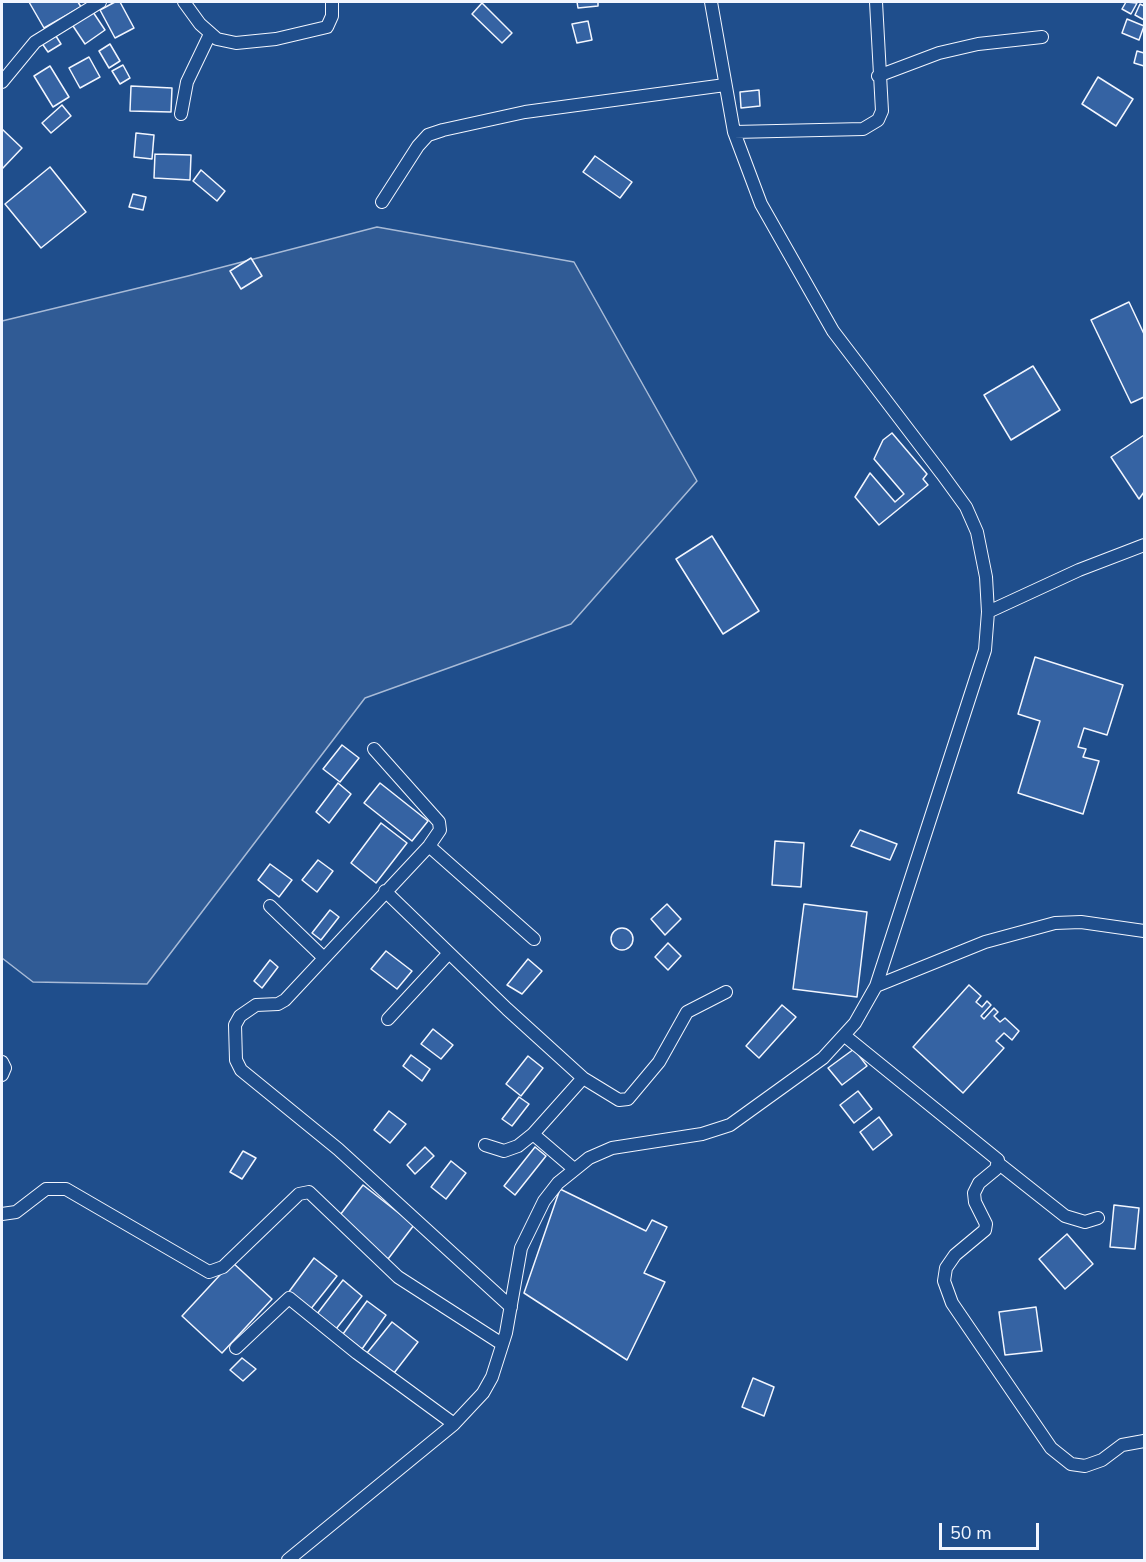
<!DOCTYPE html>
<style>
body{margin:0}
#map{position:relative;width:1146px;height:1562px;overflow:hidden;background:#1f4e8c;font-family:"Nunito Sans",sans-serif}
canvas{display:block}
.frame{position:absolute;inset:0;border:3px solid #f2f6ff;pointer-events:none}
.scale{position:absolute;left:939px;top:1523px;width:100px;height:27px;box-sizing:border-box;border:3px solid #f2f6ff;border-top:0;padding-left:8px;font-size:18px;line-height:21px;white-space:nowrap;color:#f2f6ff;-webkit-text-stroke:4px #1f4e8c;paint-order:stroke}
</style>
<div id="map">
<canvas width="1146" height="1562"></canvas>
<div class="frame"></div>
<div class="scale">50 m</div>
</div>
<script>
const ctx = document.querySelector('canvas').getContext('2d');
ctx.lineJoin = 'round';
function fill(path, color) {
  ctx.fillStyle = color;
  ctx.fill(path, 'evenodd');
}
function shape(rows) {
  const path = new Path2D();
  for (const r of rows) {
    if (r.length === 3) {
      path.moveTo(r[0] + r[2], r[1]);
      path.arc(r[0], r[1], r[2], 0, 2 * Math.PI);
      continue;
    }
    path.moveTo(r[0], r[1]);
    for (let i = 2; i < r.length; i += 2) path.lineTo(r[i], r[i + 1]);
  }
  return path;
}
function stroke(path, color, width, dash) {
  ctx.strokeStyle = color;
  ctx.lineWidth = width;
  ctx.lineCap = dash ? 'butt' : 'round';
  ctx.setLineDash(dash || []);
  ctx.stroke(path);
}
const built = shape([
 [377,227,574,262,697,481,571,624,365,698,147,984,33,982,2,958,2,321,188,276,377,227]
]);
const building = shape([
 [29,2,78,2,81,7,44,28,29,2],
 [115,2,120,2,134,28,115,38,100,10,115,2],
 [577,2,598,2,598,6,578,8,577,2],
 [1126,2,1137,3,1131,14,1122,9,1126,2],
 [482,3,512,33,502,43,472,14,482,3],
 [1140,4,1144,6,1144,20,1135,15,1140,4],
 [91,9,105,30,85,44,71,23,91,9],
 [1127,19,1144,26,1139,40,1122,33,1127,19],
 [588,21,592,40,577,43,572,24,588,21],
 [54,33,61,44,48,52,41,42,54,33],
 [110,44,120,61,109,68,99,51,110,44],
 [1137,51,1144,53,1144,66,1134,63,1137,51],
 [89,57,100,77,80,88,69,68,89,57],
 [123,65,130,78,120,84,112,71,123,65],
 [50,66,69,97,53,107,34,76,50,66],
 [1098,77,1133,99,1116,126,1082,104,1098,77],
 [131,86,172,88,171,112,130,111,131,86],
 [759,90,760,106,741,108,740,92,759,90],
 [62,105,71,116,51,133,42,123,62,105],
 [2,129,22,148,2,169,2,129],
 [136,133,154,135,152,159,134,157,136,133],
 [155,154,191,155,190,180,154,178,155,154],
 [595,156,632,182,620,198,583,172,595,156],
 [50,167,86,212,41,248,5,204,50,167],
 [201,170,225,191,217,201,193,181,201,170],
 [133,194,146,197,143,210,129,207,133,194],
 [251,258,262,276,241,289,230,271,251,258],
 [1129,302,1144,334,1144,397,1131,403,1091,320,1129,302],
 [1033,366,1060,410,1011,440,984,395,1033,366],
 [892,433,927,474,923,479,928,485,879,525,855,497,870,473,895,502,904,494,874,459,883,440,892,433],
 [1144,435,1144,492,1139,499,1111,457,1144,435],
 [712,536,759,611,723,634,676,559,712,536],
 [1035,657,1123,685,1107,735,1084,728,1078,747,1086,749,1083,757,1099,761,1083,814,1018,793,1040,721,1018,714,1035,657],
 [342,745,359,758,340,782,323,769,342,745],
 [338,783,351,794,329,823,316,812,338,783],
 [380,783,428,821,412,841,364,803,380,783],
 [381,823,407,843,376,883,351,863,381,823],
 [860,830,897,844,890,860,851,846,860,830],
 [775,841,804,843,801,887,772,885,775,841],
 [318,860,333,871,317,892,302,880,318,860],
 [270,864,292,880,279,897,258,880,270,864],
 [667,904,681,919,665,935,651,919,667,904],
 [804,904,867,912,857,997,793,989,804,904],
 [330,910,339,917,321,940,312,933,330,910],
 [622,939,11],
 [668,943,681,956,668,970,655,957,668,943],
 [386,951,412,971,397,989,371,969,386,951],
 [528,959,542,971,522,994,507,985,528,959],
 [270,960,278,967,262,988,254,981,270,960],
 [969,985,981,996,976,1002,982,1007,987,1001,991,1005,981,1016,984,1019,994,1008,998,1012,994,1016,1000,1022,1005,1018,1019,1031,1012,1040,1004,1033,996,1041,1004,1048,963,1093,913,1047,969,985],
 [782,1005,796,1017,759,1058,746,1046,782,1005],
 [433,1029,453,1045,441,1059,421,1044,433,1029],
 [854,1049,867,1066,842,1085,828,1068,854,1049],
 [411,1055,430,1069,422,1081,403,1066,411,1055],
 [528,1056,543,1068,521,1096,506,1084,528,1056],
 [858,1091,872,1109,854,1123,840,1105,858,1091],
 [519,1097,529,1104,512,1126,502,1119,519,1097],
 [389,1111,406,1124,390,1143,374,1130,389,1111],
 [879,1117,892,1135,873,1150,860,1132,879,1117],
 [425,1147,434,1156,415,1174,407,1165,425,1147],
 [535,1147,546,1156,515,1195,504,1186,535,1147],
 [243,1151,256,1158,242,1179,230,1172,243,1151],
 [451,1161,466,1173,446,1199,431,1187,451,1161],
 [363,1185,414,1225,388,1259,337,1219,363,1185],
 [560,1189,646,1231,652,1220,667,1227,644,1273,665,1282,627,1360,524,1293,560,1189],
 [1114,1205,1139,1208,1135,1249,1110,1247,1114,1205],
 [1067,1234,1093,1264,1065,1289,1039,1259,1067,1234],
 [314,1258,337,1276,310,1310,288,1293,314,1258],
 [232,1262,272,1299,222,1353,182,1316,232,1262],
 [343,1280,362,1296,336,1329,317,1314,343,1280],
 [367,1301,386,1315,362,1349,343,1334,367,1301],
 [1036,1307,1042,1351,1005,1355,999,1312,1036,1307],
 [392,1322,418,1342,394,1373,367,1353,392,1322],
 [242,1358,256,1369,243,1381,230,1370,242,1358],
 [753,1378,774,1387,764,1416,742,1407,753,1378]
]);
const minor = shape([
 [184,2,200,24,217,39,236,43,276,39,327,27,332,16,332,2],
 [878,76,939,53,978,44,1042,37],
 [2,82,35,42,100,2],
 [181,114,187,82,210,34],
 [734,132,863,129,878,120,882,111,876,2],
 [382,202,418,146,428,135,443,130,525,112,725,85],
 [988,612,1079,570,1144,545],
 [374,749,439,822,440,830,429,846,285,1000,278,1004,256,1005,240,1016,235,1025,236,1060,241,1070,338,1149,511,1307],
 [429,846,534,939],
 [385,891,507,1009,583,1078,619,1100,628,1099,659,1062,687,1012,726,992],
 [270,906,324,958],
 [876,986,985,942,1055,923,1081,922,1144,931],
 [388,1019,449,953],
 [845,1036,998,1160,996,1169,979,1183,974,1193,975,1202,986,1224,985,1230,955,1255,946,1268,944,1281,952,1303,1051,1448,1071,1464,1085,1466,1102,1460,1122,1445,1144,1441],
 [2,1062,5,1068,2,1075],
 [533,1134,574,1169],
 [485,1145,504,1151,518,1146,533,1134,583,1078],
 [998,1163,1065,1216,1085,1222,1098,1218],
 [2,1214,16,1212,46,1189,66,1189,209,1272,223,1267,299,1194,309,1192,398,1277,502,1344],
 [236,1348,289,1298,357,1353,454,1424],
 [288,1560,454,1424,483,1393,492,1377,506,1333,521,1248,544,1201,558,1183,589,1158,612,1148,702,1134,730,1125,823,1058,855,1023,876,986,985,650,988,612,986,577,977,532,966,507,942,474,833,331,761,204,734,132,711,2]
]);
fill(built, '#305b95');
stroke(built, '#a8bbd7', 1.5);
fill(building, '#3563a3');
stroke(building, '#f2f6ff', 1.5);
stroke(minor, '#f2f6ff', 14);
stroke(minor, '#1f4e8c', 12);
</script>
